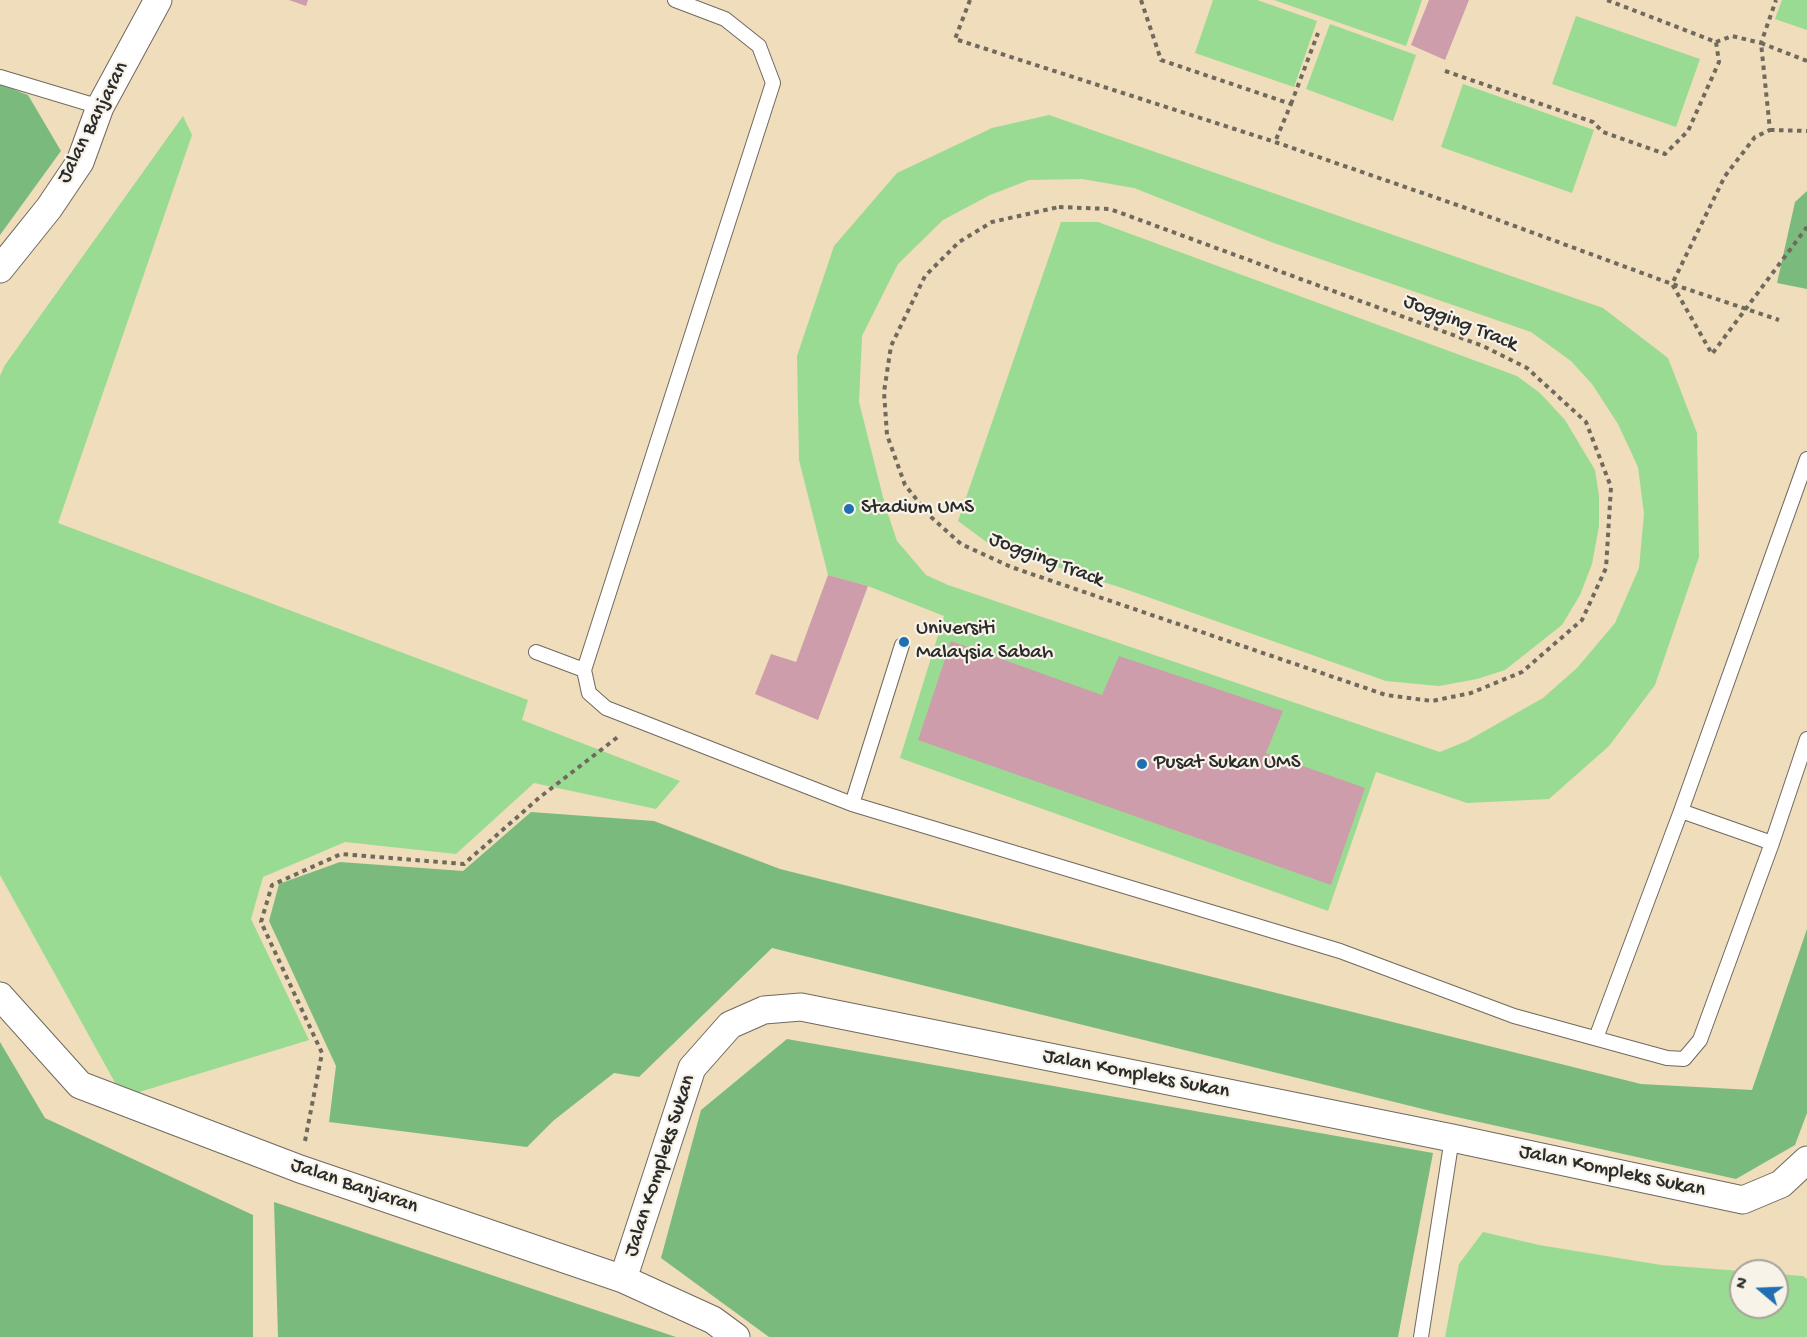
<!DOCTYPE html>
<style>
body{margin:0}
#map{position:relative;width:1807px;height:1337px;overflow:hidden;background:#efddbc;font-family:"Gochi Hand",sans-serif}
canvas{display:block}
.north{position:absolute;left:1729px;top:1259px;width:60px;height:60px;box-sizing:border-box;background:#f7f3e8;border:2px solid #a5a39c;border-radius:50%;rotate:289deg;font-size:16px;font-weight:700;line-height:24px;text-align:center;color:#2b2b2b}
.north::after{content:'';display:block;margin:auto;width:21px;height:27px;background:#1f6fb2;clip-path:polygon(50% 0,100% 100%,50% 72%,0 100%)}
</style>
<div id="map">
<canvas width="1807" height="1337"></canvas>
<div class="north">N</div>
</div>
<script>
const ctx = document.querySelector('canvas').getContext('2d');
ctx.lineJoin = 'round';
function fill(path, color) {
  ctx.fillStyle = color;
  ctx.fill(path, 'evenodd');
}
function shape(rows) {
  const path = new Path2D();
  for (const r of rows) {
    path.moveTo(r[0], r[1]);
    for (let i = 2; i < r.length; i += 2) path.lineTo(r[i], r[i + 1]);
  }
  return path;
}
function stroke(path, color, width, dash) {
  ctx.strokeStyle = color;
  ctx.lineWidth = width;
  ctx.lineCap = dash ? 'butt' : 'round';
  ctx.setLineDash(dash || []);
  ctx.stroke(path);
}
function write(font, color, halo, rows, align = 'center') {
  ctx.font = font + ' "Gochi Hand",sans-serif';
  ctx.lineWidth = 4.5;
  ctx.setLineDash([]);
  ctx.textBaseline = 'middle';
  ctx.strokeStyle = halo;
  ctx.fillStyle = color;
  for (const [text, x, y, turn = 0] of rows) {
    ctx.save();
    ctx.translate(x, y);
    ctx.rotate((+turn || 0) * Math.PI / 180);
    ctx.textAlign = isNaN(turn) ? turn : align;
    if (halo) ctx.strokeText(text, 0, 0);
    ctx.fillText(text, 0, 0);
    ctx.restore();
  }
}
const green = shape([
 [1213,0,1257,0,1317,21,1294,87,1195,53],
 [1274,0,1422,0,1406,46],
 [1782,0,1807,0,1807,30,1775,19],
 [1576,16,1700,59,1676,127,1552,84],
 [1330,24,1416,55,1393,121,1306,89],
 [1463,84,1594,130,1572,193,1441,147],
 [1049,115,1603,308,1668,358,1697,433,1699,557,1655,685,1609,746,1549,799,1467,803,1376,772,1328,911,900,758,944,616,868,586,828,575,799,460,797,356,834,246,897,173,992,128],
 [1082,179,1134,188,1271,242,1531,332,1571,361,1592,384,1618,424,1638,467,1644,514,1639,568,1615,623,1577,668,1543,698,1467,741,1440,752,948,585,926,575,897,541,885,505,859,402,862,336,898,264,943,220,990,195,1029,180],
 [183,116,192,135,58,523,528,700,522,720,680,781,656,809,534,783,456,854,345,842,263,877,251,919,309,1040,123,1097,0,875,0,376,5,365],
 [1061,222,1098,222,1517,376,1540,393,1565,420,1595,470,1599,496,1599,526,1592,564,1580,595,1562,625,1505,670,1477,679,1439,686,1386,681,1125,589,992,546,958,521],
 [1483,1232,1539,1245,1661,1265,1741,1271,1741,1307,1777,1307,1777,1274,1803,1276,1807,1279,1807,1337,1445,1337,1459,1264]
]);
const forest = shape([
 [0,84,28,95,61,151,0,235],
 [1807,191,1807,289,1777,283,1795,202],
 [531,812,654,821,780,869,1641,1084,1752,1090,1807,929,1807,1113,1795,1145,1736,1179,1443,1114,772,948,639,1077,614,1073,553,1121,527,1147,329,1122,336,1066,269,921,279,884,340,862,463,871],
 [787,1039,1433,1153,1398,1337,769,1337,661,1258,701,1110],
 [0,1042,45,1118,253,1215,253,1337,0,1337],
 [274,1202,676,1337,278,1337]
]);
const building = shape([
 [289,0,308,0,306,6],
 [1429,0,1469,0,1445,60,1411,45],
 [828,575,868,586,818,720,755,694,771,654,796,662],
 [951,641,1102,695,1119,656,1283,711,1266,753,1365,788,1331,885,918,740]
]);
const path = shape([
 [970,0,955,39,1275,142,1463,207,1672,284,1779,320],
 [1141,0,1161,60,1291,104,1275,142],
 [1716,42,1732,36,1761,43,1776,0],
 [1807,61,1761,43,1770,130,1755,137,1725,176,1672,284,1712,354,1807,227],
 [1445,71,1593,122,1603,132,1665,154,1688,131,1719,62,1716,42,1607,0],
 [1291,104,1318,33],
 [1770,130,1807,131],
 [1059,207,1110,209,1483,346,1527,368,1586,422,1611,487,1606,568,1582,620,1522,672,1471,693,1432,701,1386,695,1011,567,961,544,930,516,905,485,887,435,884,392,891,346,925,276,959,242,992,222,1059,207],
 [305,1141,322,1053,261,922,272,885,341,854,464,864,540,797,619,736]
]);
const lane = shape([
 [675,0,725,19,759,46,773,83,584,670,589,693,606,708,852,804,1340,951,1514,1016,1667,1058,1684,1059,1700,1040,1772,843,1807,739],
 [0,77,100,107],
 [536,652,584,670],
 [852,804,902,645],
 [1681,811,1772,843],
 [1596,1038,1681,811,1807,459],
 [1421,1337,1452,1138]
]);
const street = shape([
 [0,269,49,208,80,162,100,107,158,0],
 [0,996,80,1085,300,1169,623,1279,713,1320,736,1337],
 [623,1279,692,1068,730,1025,764,1010,801,1007,1452,1138,1743,1200,1781,1184,1807,1160]
]);
const markers = [
 [849,509,6,"#1f6fb2"],
 [904,642,6,"#1f6fb2"],
 [1142,764,6,"#1f6fb2"]
];
const streetNames = [
 ["Jalan Banjaran",94,123,-63],
 ["Jogging Track",1460,324,22],
 ["Jogging Track",1046,561,21],
 ["Jalan Kompleks Sukan",1136,1075,11],
 ["Jalan Kompleks Sukan",661,1166,-72],
 ["Jalan Kompleks Sukan",1612,1172,12],
 ["Jalan Banjaran",354,1187,19]
];
const poiNames = [
 ["Stadium UMS",861,509],
 ["Universiti",916,630],
 ["Malaysia Sabah",916,654],
 ["Pusat Sukan UMS",1154,764]
];
fill(green, '#99db93');
fill(forest, '#7abb7d');
fill(building, '#ce9dab');
stroke(lane, '#70695e', 16);
stroke(street, '#70695e', 29);
stroke(path, '#70695e', 4, [4.5, 4.5]);
stroke(lane, '#fff', 14);
stroke(street, '#fff', 27);
for (const [x, y, r, color] of markers) {
  const dot = new Path2D();
  dot.arc(x, y, r, 0, 2 * Math.PI);
  ctx.fillStyle = color;
  ctx.fill(dot);
  stroke(dot, '#f7f3e8', 2);
}
write('21px', '#2b2b2b', '#f7f3e8', streetNames);
write('21px', '#2b2b2b', '#f7f3e8', poiNames, 'left');
</script>
